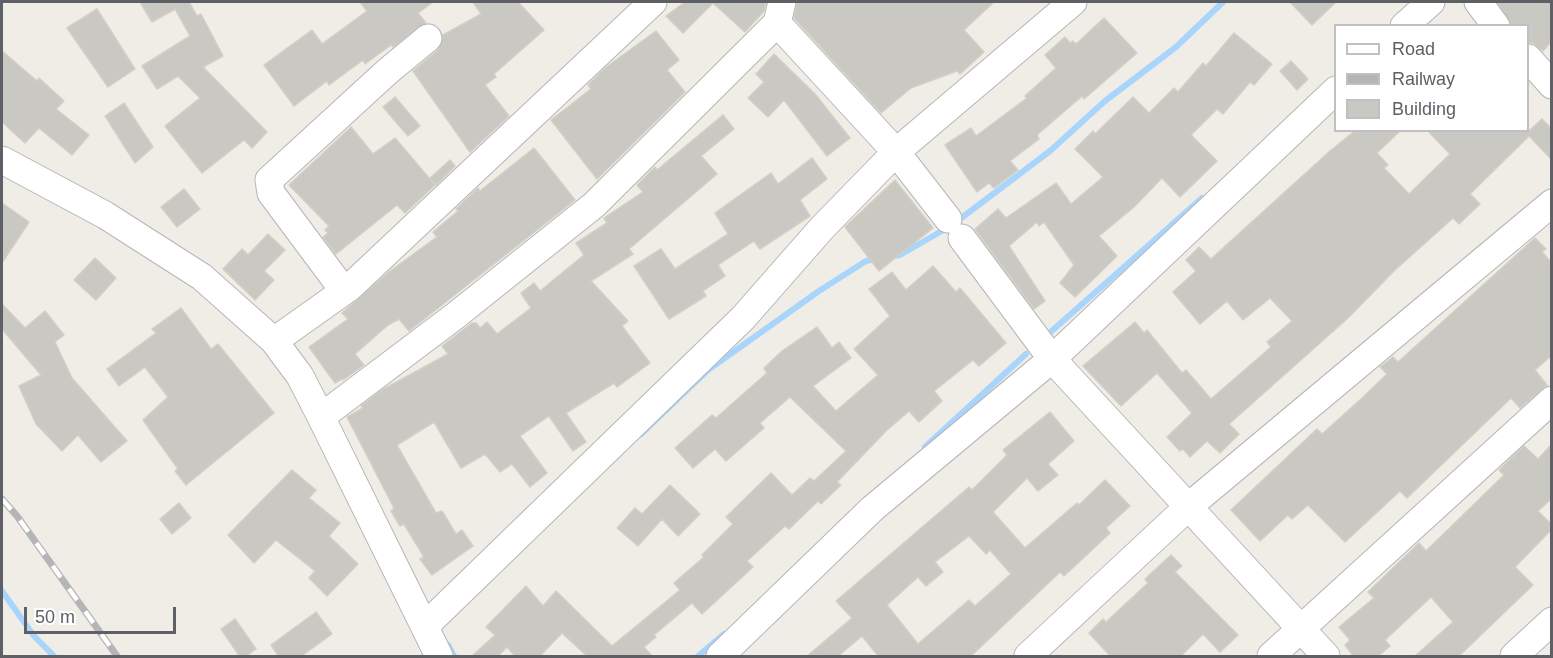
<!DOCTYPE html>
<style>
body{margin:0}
#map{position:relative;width:1553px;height:658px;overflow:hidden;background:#efede6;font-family:Arial,sans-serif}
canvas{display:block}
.frame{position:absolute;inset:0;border:3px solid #5d6166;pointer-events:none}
.legend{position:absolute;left:1334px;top:24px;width:195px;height:108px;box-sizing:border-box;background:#fff;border:2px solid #bec0c2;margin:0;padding:8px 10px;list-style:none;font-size:18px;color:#5d6166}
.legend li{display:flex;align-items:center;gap:12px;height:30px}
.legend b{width:30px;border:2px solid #bec0c2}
.scale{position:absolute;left:24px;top:607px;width:152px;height:27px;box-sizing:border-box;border:3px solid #5d6166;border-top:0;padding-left:8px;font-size:18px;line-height:21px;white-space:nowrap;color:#5d6166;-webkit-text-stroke:4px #fff;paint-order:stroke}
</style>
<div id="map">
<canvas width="1553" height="658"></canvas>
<div class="frame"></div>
<ul class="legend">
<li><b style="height:8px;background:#fff"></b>Road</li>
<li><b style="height:8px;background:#b4b5b6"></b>Railway</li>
<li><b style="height:16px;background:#cac8c3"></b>Building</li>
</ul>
<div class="scale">50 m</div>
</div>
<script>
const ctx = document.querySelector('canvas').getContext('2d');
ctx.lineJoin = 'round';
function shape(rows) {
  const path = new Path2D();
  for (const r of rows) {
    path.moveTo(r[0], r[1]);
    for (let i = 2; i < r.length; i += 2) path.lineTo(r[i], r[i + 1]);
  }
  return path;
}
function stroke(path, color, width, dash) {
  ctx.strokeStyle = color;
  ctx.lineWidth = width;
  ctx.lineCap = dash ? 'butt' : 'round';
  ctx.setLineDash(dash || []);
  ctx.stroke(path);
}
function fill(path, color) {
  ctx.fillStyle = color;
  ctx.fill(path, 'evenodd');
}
const stream = shape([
 [956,222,1050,151,1105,101,1176,47,1223,2],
 [893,256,900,255,947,228],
 [1046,336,1202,198],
 [641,434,708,370,819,291,866,261,877,259],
 [925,447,1026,354],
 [2,591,34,636,54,656],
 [448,645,454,656],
 [698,656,724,634]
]);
const building = shape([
 [140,2,189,2,197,16,201,14,223,56,203,67,267,132,252,148,244,140,202,173,165,126,200,98,178,76,157,89,142,66,190,36,175,9,152,22,140,2],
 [360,2,433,2,418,13,426,23,393,47,391,45,365,64,363,60,329,85,327,81,294,106,264,65,312,30,322,44,367,11,360,2],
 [473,2,518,2,544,30,494,74,496,77,485,85,509,116,470,152,413,71,438,50,443,35,481,14,473,2],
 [685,2,766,2,764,11,745,32,713,3,683,33,666,16,685,2],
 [797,2,994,2,964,30,984,52,960,74,957,71,911,88,881,113,794,18,797,2],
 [1290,2,1336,2,1312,25,1290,2],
 [1497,2,1551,2,1551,42,1543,51,1533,43,1527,43,1527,26,1512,26,1497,2],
 [97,9,135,69,108,87,67,28,97,9],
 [1104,18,1137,53,1084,99,1082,96,1037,135,1039,139,1010,161,1018,170,994,188,989,183,977,192,945,145,971,128,976,136,1027,98,1025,96,1056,68,1045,55,1065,37,1070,43,1073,41,1076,44,1104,18],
 [656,31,679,60,667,70,685,92,597,179,551,120,591,89,588,85,605,68,656,31],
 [1234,33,1272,64,1254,85,1250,82,1223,114,1217,109,1191,135,1217,161,1180,197,1162,178,1134,207,1099,236,1117,256,1075,297,1060,283,1074,265,1044,222,1039,226,1037,222,1009,246,1045,301,1034,309,975,229,998,209,1006,218,1056,183,1071,204,1103,177,1075,149,1093,131,1095,134,1133,97,1149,113,1174,88,1178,92,1203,63,1206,66,1234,33],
 [2,51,37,81,39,78,64,101,56,109,89,135,72,155,39,128,25,143,2,122,2,51],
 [774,54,815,94,850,138,827,156,784,100,768,117,748,98,764,82,756,74,774,54],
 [1291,61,1308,79,1297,90,1280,71,1291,61],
 [395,97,420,126,408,136,383,107,395,97],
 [124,103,153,147,135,163,105,116,124,103],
 [723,115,734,129,701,156,717,174,629,249,633,254,591,281,628,321,622,326,650,363,617,387,614,383,566,413,586,442,573,451,549,416,520,436,547,473,530,487,512,464,500,472,485,454,461,468,434,422,397,445,436,513,442,511,456,534,462,530,473,546,432,575,420,559,424,557,404,524,400,526,391,511,394,508,347,417,363,408,361,406,382,390,448,354,442,346,472,323,476,323,480,328,487,322,497,334,531,308,521,293,534,283,540,291,584,255,576,243,607,223,604,218,643,192,637,185,655,167,657,170,723,115],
 [1542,119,1551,128,1551,159,1529,136,1470,194,1480,204,1459,224,1453,218,1395,270,1348,318,1229,424,1239,434,1220,453,1207,441,1190,457,1183,449,1180,451,1167,437,1192,413,1157,373,1121,406,1083,366,1135,322,1144,333,1147,330,1182,373,1186,370,1211,399,1271,347,1267,342,1292,321,1270,298,1243,320,1227,301,1200,324,1173,292,1196,271,1186,260,1199,247,1211,259,1330,151,1356,130,1401,130,1377,153,1388,165,1384,168,1409,194,1450,154,1427,130,1530,130,1542,119],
 [351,127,373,154,395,138,435,185,405,213,397,205,336,254,323,237,328,233,325,230,329,226,289,185,351,127],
 [534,148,575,200,409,331,399,319,388,325,355,354,364,365,343,380,342,379,335,383,309,347,348,319,342,313,390,271,437,237,433,232,458,211,456,209,478,188,480,191,534,148],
 [812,158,827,179,800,200,810,216,760,249,754,241,718,265,725,276,703,291,706,296,669,319,634,266,661,249,675,269,728,234,715,213,771,173,778,184,812,158],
 [450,160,455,166,436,185,430,178,450,160],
 [895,180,933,228,879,271,845,227,895,180],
 [184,189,200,209,177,227,161,207,184,189],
 [2,203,29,222,2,263,2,203],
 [268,234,285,250,264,271,274,280,255,300,223,269,242,249,248,255,268,234],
 [1535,238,1546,249,1542,252,1551,262,1551,356,1535,370,1547,385,1520,408,1511,398,1407,498,1400,491,1345,542,1308,505,1292,519,1288,515,1260,541,1231,510,1317,429,1322,434,1361,399,1387,374,1380,367,1393,357,1398,362,1535,238],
 [95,258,116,278,96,300,74,280,95,258],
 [933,266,956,292,960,288,1006,343,979,366,973,360,934,391,942,401,919,422,909,411,886,431,837,482,841,485,821,504,818,501,789,529,785,526,747,561,753,567,702,614,692,603,654,635,656,637,644,647,653,657,588,657,562,633,539,657,516,657,507,647,497,657,471,657,495,635,486,627,526,586,543,606,556,591,612,646,680,590,674,583,704,557,702,555,733,524,726,517,771,473,792,495,810,478,814,481,846,451,790,397,760,423,764,428,726,461,715,449,693,468,675,448,712,415,716,418,767,373,764,368,782,351,817,327,832,348,839,342,851,358,813,386,836,411,878,375,854,349,890,316,869,289,892,272,906,290,933,266],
 [2,304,25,328,45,311,64,335,55,342,72,378,127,441,101,462,78,435,62,451,36,424,19,386,41,375,2,329,2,304],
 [181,308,211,349,218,344,274,413,186,485,175,471,178,469,143,420,168,397,145,367,119,386,107,369,156,333,152,329,181,308],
 [1050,412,1074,441,1048,464,1058,475,1038,491,1027,478,993,512,1025,548,1077,503,1079,505,1105,480,1130,506,1106,528,1110,533,1064,576,1060,572,970,657,879,657,862,636,837,657,806,657,852,618,836,601,969,487,972,490,1007,455,1003,450,1050,412],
 [969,536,986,554,990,550,1011,574,975,606,969,600,918,644,887,605,918,577,926,586,943,572,935,562,969,536],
 [1551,445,1551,499,1538,511,1551,524,1551,530,1515,567,1533,585,1458,657,1414,657,1453,622,1431,597,1385,640,1390,646,1377,657,1354,657,1345,645,1350,640,1339,627,1374,598,1368,592,1419,543,1426,551,1504,475,1499,470,1524,446,1538,459,1551,445],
 [292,470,316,490,309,498,340,523,329,536,358,564,327,596,309,578,315,571,276,540,254,563,228,535,292,470],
 [670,485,700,514,678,536,662,519,638,546,617,528,635,508,642,514,670,485],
 [179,503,191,518,172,534,160,519,179,503],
 [1171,555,1182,566,1175,572,1238,635,1220,652,1203,634,1180,657,1111,657,1089,633,1103,619,1106,622,1148,583,1145,579,1171,555],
 [316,612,332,634,300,657,279,657,271,645,316,612],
 [235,619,256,649,245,657,240,657,221,629,235,619]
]);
const minor = shape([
 [1478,2,1496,26],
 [777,23,896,152,948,219],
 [1404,26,1431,2],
 [1528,58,1552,85],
 [2,160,105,215,202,277,274,341,300,376,321,417,439,656],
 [962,238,1052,359,1336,90],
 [344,291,271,193,269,180,388,71,428,38],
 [274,341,350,287,653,2],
 [321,417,455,316,594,205,777,23,782,2],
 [425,626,743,318,822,228,896,152,1073,2],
 [720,656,872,509,1052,359,1326,656],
 [1028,656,1188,507,1552,203],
 [1271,656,1552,400],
 [1514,656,1552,621]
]);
const rail = shape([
 [2,499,17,516,117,656]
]);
stroke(stream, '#a9d5fc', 6);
fill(building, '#cac8c3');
stroke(building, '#d4cfc4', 1.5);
stroke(minor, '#b3b6ba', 29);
stroke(minor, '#fff', 27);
stroke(rail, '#b4b5b6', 7);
stroke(rail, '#fff', 4.5, [14]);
</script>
